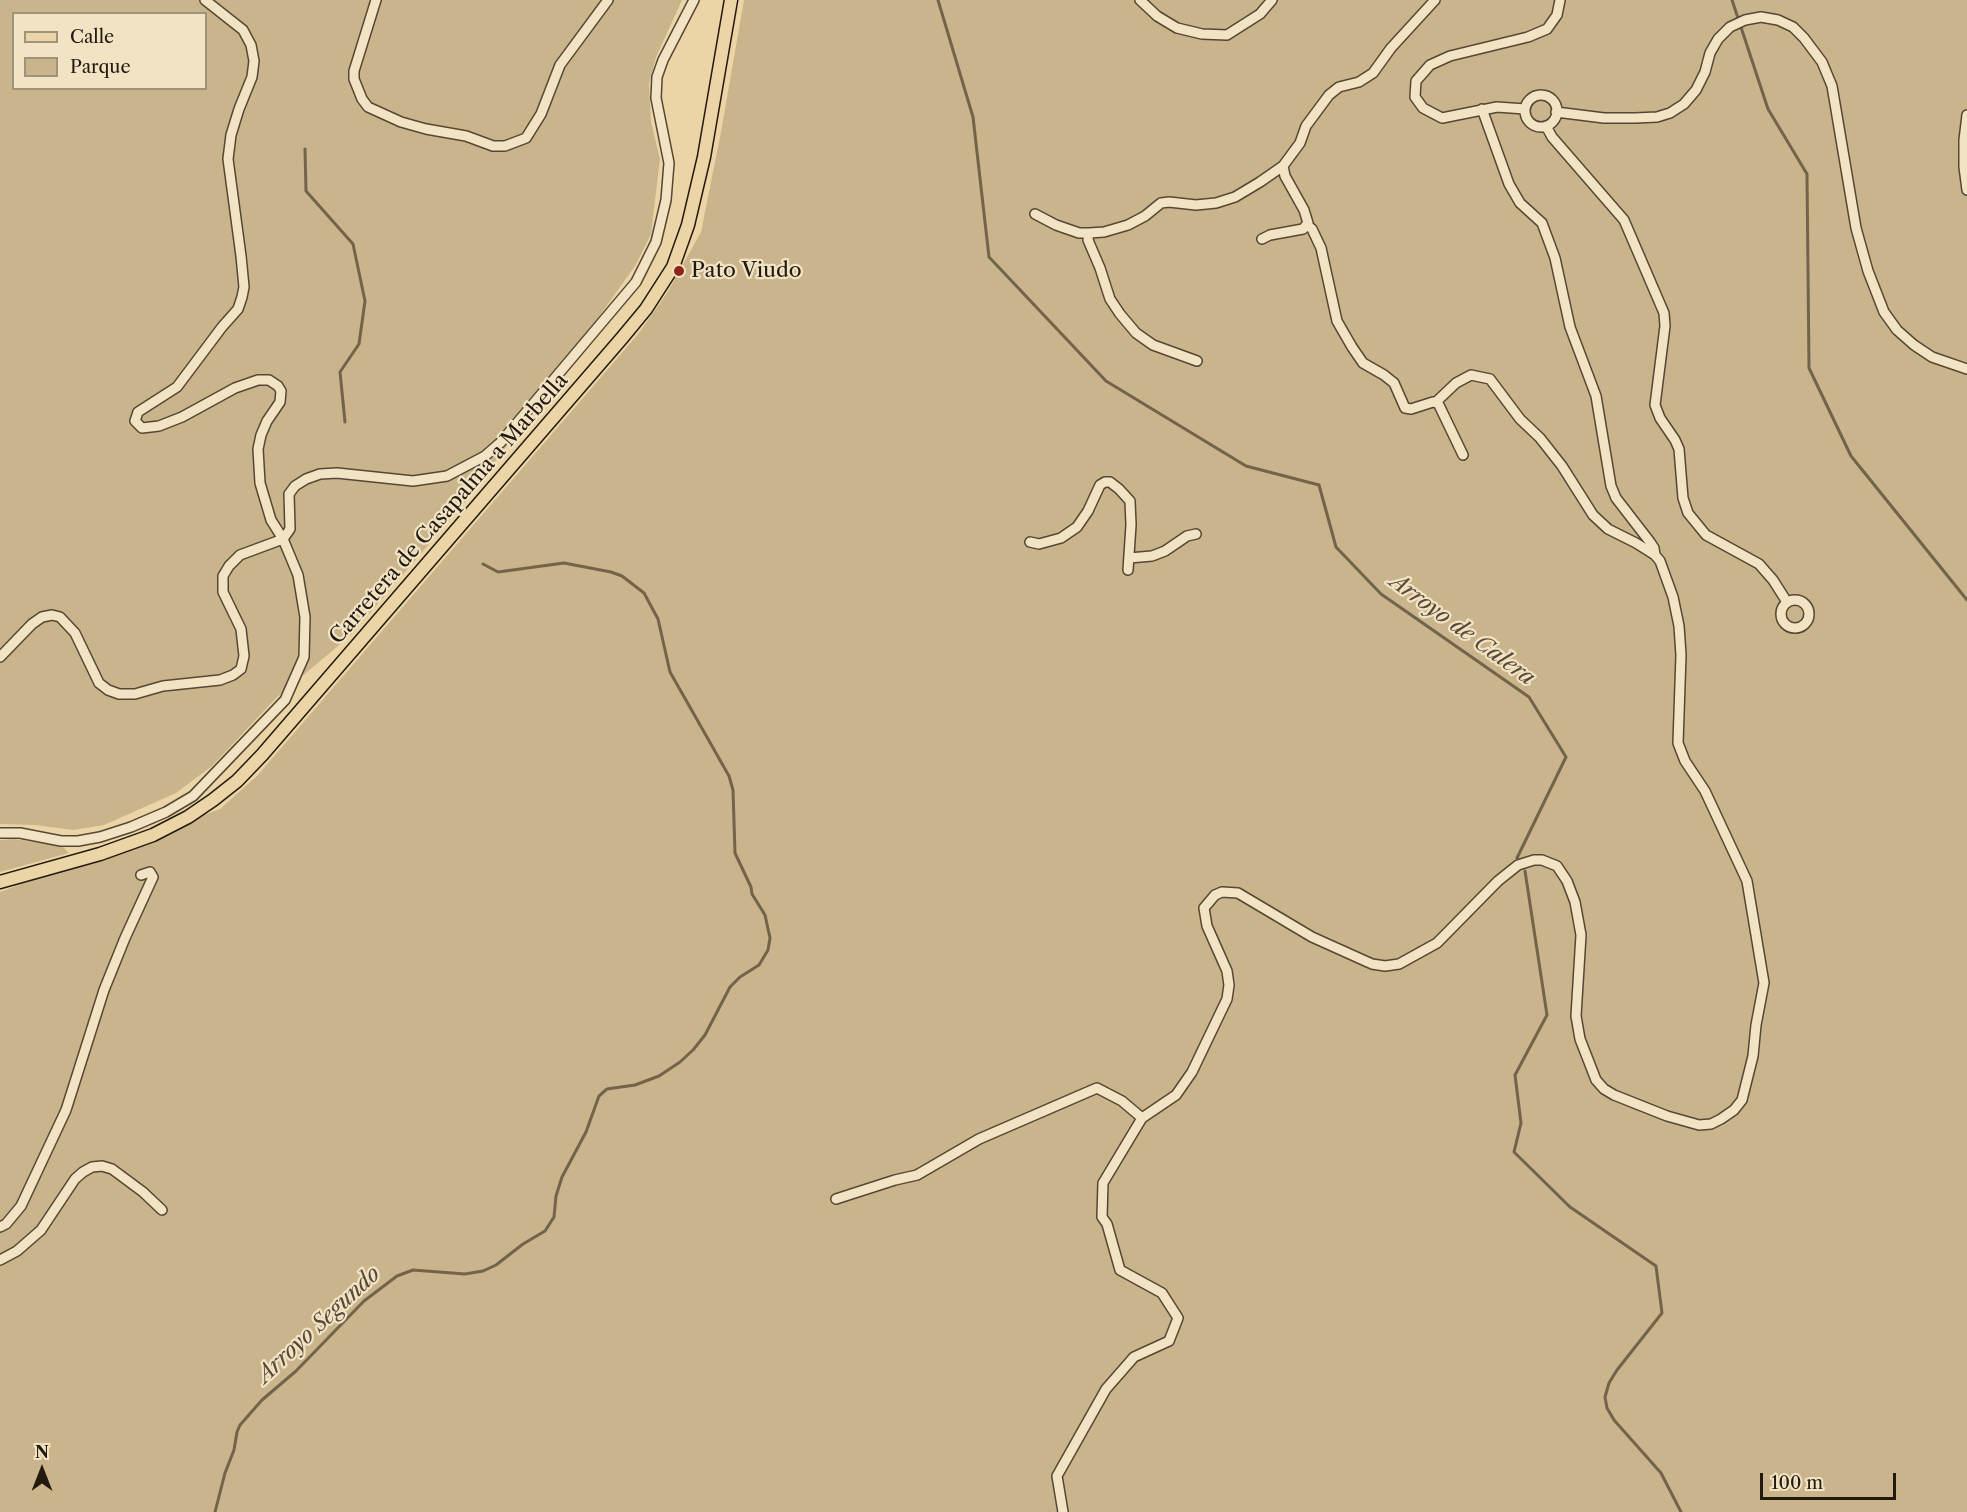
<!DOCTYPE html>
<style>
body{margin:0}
#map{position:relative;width:1967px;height:1512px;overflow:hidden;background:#ebd4a5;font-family:"Libre Caslon Text",serif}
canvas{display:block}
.legend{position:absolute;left:12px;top:12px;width:195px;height:78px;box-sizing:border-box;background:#f2e3c4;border:2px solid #9f937c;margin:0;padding:8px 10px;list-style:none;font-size:18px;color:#221a0f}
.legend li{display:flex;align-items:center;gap:12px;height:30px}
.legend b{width:30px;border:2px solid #9f937c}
.north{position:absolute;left:12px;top:1440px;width:60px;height:60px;-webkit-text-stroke:4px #f2e3c4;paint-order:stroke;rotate:0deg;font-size:16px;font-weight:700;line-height:24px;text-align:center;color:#221a0f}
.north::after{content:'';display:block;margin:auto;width:21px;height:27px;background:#221a0f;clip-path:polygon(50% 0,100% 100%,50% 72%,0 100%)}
.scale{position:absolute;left:1760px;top:1473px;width:136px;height:27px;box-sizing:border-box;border:3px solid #221a0f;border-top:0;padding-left:8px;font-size:18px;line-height:21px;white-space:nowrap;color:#221a0f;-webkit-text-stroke:4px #f2e3c4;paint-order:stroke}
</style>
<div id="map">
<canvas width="1967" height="1512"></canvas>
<ul class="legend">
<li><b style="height:8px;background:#ebd4a5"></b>Calle</li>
<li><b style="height:16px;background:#c9b48c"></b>Parque</li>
</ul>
<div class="north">N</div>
<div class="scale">100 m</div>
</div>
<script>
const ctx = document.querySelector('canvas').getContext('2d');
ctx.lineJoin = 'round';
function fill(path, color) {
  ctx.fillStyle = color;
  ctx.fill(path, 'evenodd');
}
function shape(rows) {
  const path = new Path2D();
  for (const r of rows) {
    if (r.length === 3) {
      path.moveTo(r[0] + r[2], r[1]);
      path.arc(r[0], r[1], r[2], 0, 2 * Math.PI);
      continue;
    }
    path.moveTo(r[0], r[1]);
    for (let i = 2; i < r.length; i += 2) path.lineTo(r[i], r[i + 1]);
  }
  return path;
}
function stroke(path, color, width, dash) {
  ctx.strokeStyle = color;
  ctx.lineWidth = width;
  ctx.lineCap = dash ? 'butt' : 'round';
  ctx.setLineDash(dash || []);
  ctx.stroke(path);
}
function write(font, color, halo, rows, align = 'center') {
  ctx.font = font + ' "Libre Caslon Text",serif';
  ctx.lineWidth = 4.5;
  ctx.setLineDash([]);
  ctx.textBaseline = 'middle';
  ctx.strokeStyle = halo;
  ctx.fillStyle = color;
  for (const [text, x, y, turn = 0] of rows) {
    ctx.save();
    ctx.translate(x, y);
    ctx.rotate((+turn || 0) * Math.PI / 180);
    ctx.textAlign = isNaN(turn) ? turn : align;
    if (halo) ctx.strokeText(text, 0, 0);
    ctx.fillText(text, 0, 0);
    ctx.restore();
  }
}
const green = shape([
 [0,0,682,0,656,57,649,84,651,122,660,159,651,234,635,266,473,493,351,635,275,699,212,766,176,793,104,825,73,830,35,825,0,824],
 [14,14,206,14,206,88,14,88],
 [744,0,1967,0,1967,1512,0,1512,0,892,220,809,257,776,639,333,667,293,701,232,721,132],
 [14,839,62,846,69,853,0,872,0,840]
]);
const stream = shape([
 [938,0,973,117,989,257,1106,381,1246,466,1319,485,1336,547,1381,594,1529,697,1566,757,1517,858],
 [1732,0,1768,109,1807,174,1809,368,1851,456,1967,600],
 [305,149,306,191,353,244,365,301,359,344,340,372,345,422],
 [1525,871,1547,1015,1515,1075,1521,1123,1514,1152,1570,1207,1656,1266,1662,1313,1617,1370,1609,1383,1605,1397,1607,1408,1614,1420,1661,1473,1681,1512],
 [215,1512,225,1473,234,1450,237,1432,240,1425,262,1400,296,1371,364,1301,397,1276,413,1270,465,1274,483,1271,496,1265,523,1244,545,1231,554,1217,556,1196,562,1177,586,1132,599,1096,607,1089,635,1085,659,1076,680,1062,693,1050,705,1035,730,987,740,977,759,965,768,950,770,938,765,915,752,894,751,887,735,853,733,790,729,776,670,672,658,619,644,593,622,576,611,572,564,563,498,572,483,564]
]);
const minor = shape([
 [376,0,354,71,354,79,362,99,368,107,401,122,426,129,466,136,493,146,505,146,526,138,541,114,560,65,608,0],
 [1140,0,1157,16,1177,28,1202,34,1227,35,1260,14,1272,0],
 [1541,111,16],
 [1482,109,1509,184,1520,203,1542,223,1555,258,1570,327,1596,396,1611,486,1616,498,1650,542,1654,548,1655,555],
 [1525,109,1497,107,1442,118,1423,108,1415,97,1416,81,1430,65,1450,56,1528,37,1547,29,1557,15,1560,0],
 [1556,112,1604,118,1635,118,1657,117,1670,113,1684,104,1696,90,1705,72,1710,53,1718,39,1730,27,1745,20,1761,17,1778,20,1793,27,1804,38,1822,62,1832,86,1856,228,1868,271,1884,312,1897,330,1914,345,1932,357,1967,369],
 [1967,115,1964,140,1964,167,1967,190],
 [1546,126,1552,137,1624,220,1664,313,1665,326,1655,405,1660,418,1675,440,1679,449,1683,498,1688,513,1706,535,1759,564,1773,580,1787,602],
 [1035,214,1056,225,1079,233,1089,233,1104,232,1128,225,1145,216,1161,203,1169,202,1196,205,1216,203,1235,197,1260,182,1283,166,1300,143,1306,126,1329,95,1339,87,1359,82,1373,73,1391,48,1435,0],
 [1307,225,1312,229,1321,248,1337,321,1352,347,1363,363,1384,375,1394,383,1405,408,1411,409,1433,402,1438,403,1463,455],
 [1089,233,1088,240,1100,268,1110,299,1120,314,1136,333,1153,345,1197,361],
 [1262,239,1270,235,1303,229,1308,223,1304,210,1285,176,1283,166],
 [1030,542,1039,544,1061,538,1077,527,1088,511,1100,485,1105,482,1110,482,1119,489,1130,501,1131,525,1128,570],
 [1129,558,1152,556,1165,551,1187,536,1196,534],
 [1795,614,14],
 [0,657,32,624,42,617,52,615,60,617,75,633,99,683,108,690,119,694,135,694,163,686,220,680,233,675,241,669,244,656,241,629,223,592,223,576,229,566,240,555,283,539,290,529,289,494,295,486,306,479,320,474,337,473,413,481,447,476,485,456,501,442,636,282,656,242,666,200,669,163,656,98,657,77,663,60,694,0],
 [0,833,20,833,61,841,78,841,100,837,131,827,166,812,193,796,285,700,304,657,305,617,298,575,283,539,271,520,260,483,258,449,261,435,267,421,280,402,281,391,278,386,269,380,258,380,235,388,182,417,159,426,142,428,135,421,138,412,177,387,222,327,238,309,242,297,244,287,241,256,228,159,231,135,239,109,252,77,254,61,251,45,243,30,205,0],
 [1142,1118,1176,1095,1192,1072,1227,999,1229,985,1227,971,1207,926,1204,908,1215,895,1222,892,1238,893,1312,937,1372,964,1385,966,1399,964,1437,943,1498,881,1518,865,1534,860,1542,860,1557,866,1567,881,1575,902,1581,935,1576,1016,1580,1039,1596,1080,1604,1089,1614,1095,1667,1116,1699,1125,1711,1124,1721,1119,1734,1110,1742,1100,1753,1056,1756,1025,1764,983,1747,881,1705,791,1685,761,1678,743,1681,655,1679,626,1673,597,1660,561,1655,555,1636,543,1608,529,1593,515,1562,466,1540,438,1520,419,1490,379,1471,375,1456,383,1436,402],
 [836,1199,895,1180,917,1175,979,1139,1097,1088,1122,1101,1142,1118,1103,1183,1102,1217,1107,1224,1120,1270,1162,1293,1178,1318,1169,1341,1134,1357,1106,1389,1057,1476,1063,1512],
 [0,1227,6,1224,21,1206,66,1110,104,990,125,938,153,877,150,872,141,875],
 [0,1260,17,1251,41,1230,75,1179,83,1172,92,1167,102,1166,112,1169,143,1192,162,1210]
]);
const major = shape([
 [0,882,100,854,153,835,188,817,213,800,237,781,262,755,622,338,646,309,673,267,688,225,704,157,731,0]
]);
const markers = [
 [679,271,6,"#8f2418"]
];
const poiNames = [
 ["Pato Viudo",691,271]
];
const streetNames = [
 ["Carretera de Casapalma a Marbella",449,509,-49]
];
const waterNames = [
 ["Arroyo de Calera",1462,630,36],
 ["Arroyo Segundo",319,1325,-43]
];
fill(green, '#c9b48c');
stroke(stream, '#72644a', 3);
stroke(minor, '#544834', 12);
stroke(major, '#221a0f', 15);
stroke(minor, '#f2e3c4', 9);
stroke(major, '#ebd4a5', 12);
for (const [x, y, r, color] of markers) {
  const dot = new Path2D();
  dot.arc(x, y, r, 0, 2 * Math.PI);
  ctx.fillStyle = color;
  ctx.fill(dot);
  stroke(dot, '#f2e3c4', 2);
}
write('21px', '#221a0f', '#f2e3c4', poiNames, 'left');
write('21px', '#221a0f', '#f2e3c4', streetNames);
write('italic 22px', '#574b37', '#f2e3c4', waterNames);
</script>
